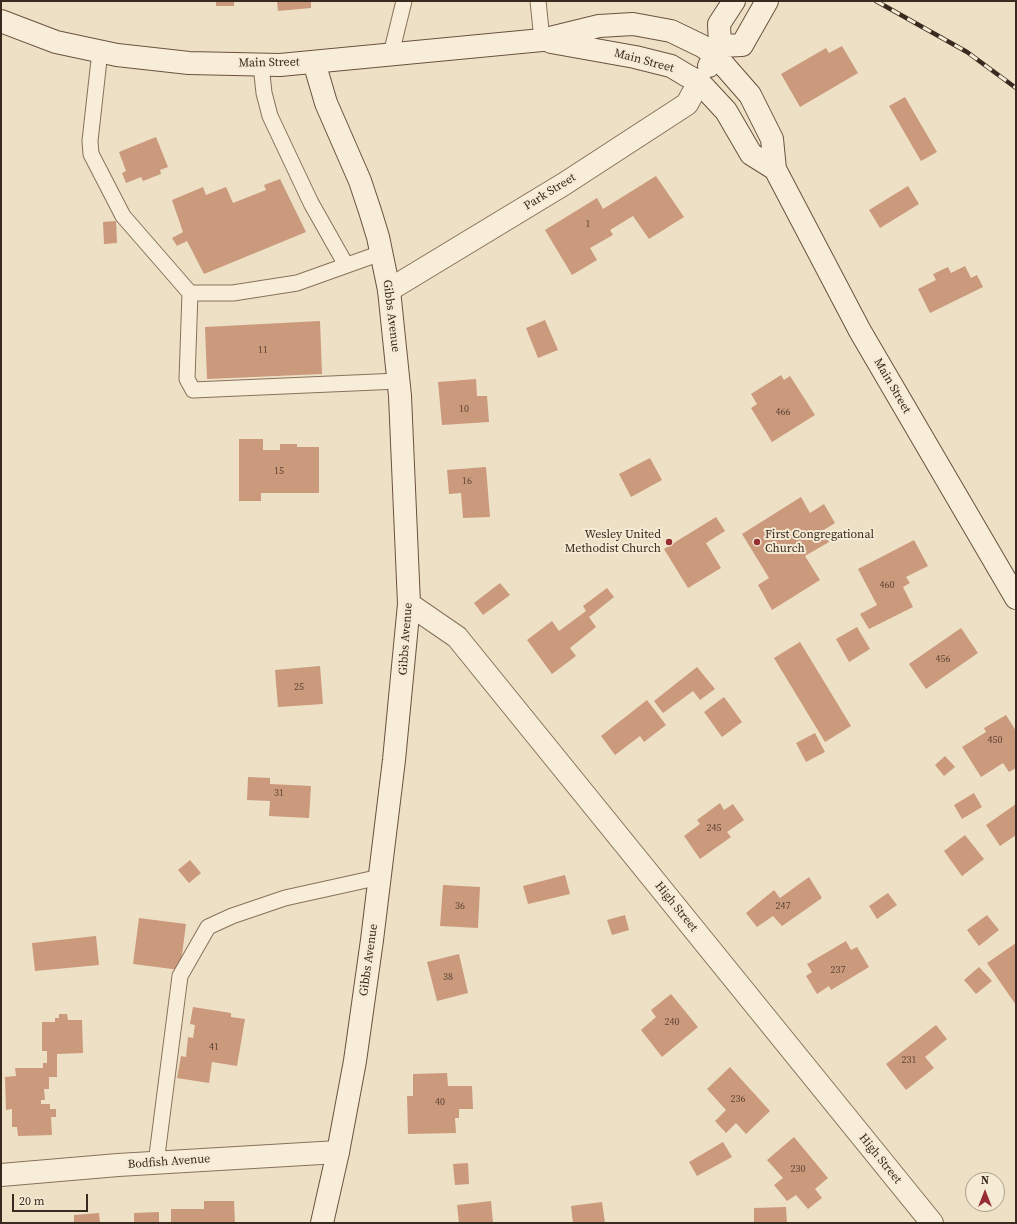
<!DOCTYPE html>
<style>
body{margin:0}
#map{position:relative;width:1017px;height:1224px;overflow:hidden;background:#ede0c5;font-family:"Source Serif 4",serif}
canvas{display:block}
.frame{position:absolute;inset:0;border:2px solid #382a1f;pointer-events:none}
.north{position:absolute;left:965px;top:1172px;width:40px;height:40px;box-sizing:border-box;background:#f5ead4;border:1px solid #a99d8c;border-radius:50%;rotate:0deg;font-size:11px;font-weight:700;line-height:16px;text-align:center;color:#382a1f}
.north::after{content:'';display:block;margin:auto;width:14px;height:18px;background:#962d32;clip-path:polygon(50% 0,100% 100%,50% 72%,0 100%)}
.scale{position:absolute;left:12px;top:1194px;width:76px;height:18px;box-sizing:border-box;border:2px solid #382a1f;border-top:0;padding-left:5px;font-size:12px;line-height:14px;white-space:nowrap;color:#382a1f;-webkit-text-stroke:3px #f5ead4;paint-order:stroke}
</style>
<div id="map">
<canvas width="1017" height="1224"></canvas>
<div class="frame"></div>
<div class="north">N</div>
<div class="scale">20 m</div>
</div>
<script>
const ctx = document.querySelector('canvas').getContext('2d');
ctx.lineJoin = 'round';
function fill(path, color) {
  ctx.fillStyle = color;
  ctx.fill(path, 'evenodd');
}
function shape(rows) {
  const path = new Path2D();
  for (const r of rows) {
    path.moveTo(r[0], r[1]);
    for (let i = 2; i < r.length; i += 2) path.lineTo(r[i], r[i + 1]);
  }
  return path;
}
function stroke(path, color, width, dash) {
  ctx.strokeStyle = color;
  ctx.lineWidth = width;
  ctx.lineCap = dash ? 'butt' : 'round';
  ctx.setLineDash(dash || []);
  ctx.stroke(path);
}
function write(font, color, halo, rows, align = 'center') {
  ctx.font = font + ' "Source Serif 4",serif';
  ctx.lineWidth = 4;
  ctx.setLineDash([]);
  ctx.textBaseline = 'middle';
  ctx.strokeStyle = halo;
  ctx.fillStyle = color;
  for (const [text, x, y, turn = 0] of rows) {
    ctx.save();
    ctx.translate(x, y);
    ctx.rotate((+turn || 0) * Math.PI / 180);
    ctx.textAlign = isNaN(turn) ? turn : align;
    if (halo) ctx.strokeText(text, 0, 0);
    ctx.fillText(text, 0, 0);
    ctx.restore();
  }
}
const building = shape([
 [216,1,234,1,234,6,216,6],
 [277,1,311,1,311,8,278,11],
 [842,46,858,73,800,107,781,74,826,48,829,53],
 [905,97,937,152,921,161,889,106],
 [156,137,168,167,160,170,161,174,143,181,141,177,126,183,122,173,126,171,119,152],
 [656,176,684,217,649,239,633,216,610,230,613,235,590,248,597,260,572,275,545,230,597,198,603,209],
 [280,179,306,232,204,274,187,241,177,246,172,238,183,232,172,200,203,187,206,195,226,187,233,203,266,190,264,185],
 [908,186,919,204,880,228,869,210],
 [116,221,117,243,104,244,103,222],
 [965,266,971,278,977,275,983,287,930,313,918,289,936,280,933,274,948,267,951,273],
 [545,320,558,350,538,358,526,328],
 [320,321,322,374,207,379,205,327],
 [781,375,784,380,790,376,815,415,772,442,751,408,757,404,751,394],
 [476,379,477,396,487,396,489,422,442,425,438,382],
 [239,439,263,439,263,450,280,450,280,444,297,444,297,447,319,447,319,493,261,493,261,501,239,501],
 [650,458,662,480,631,497,619,474],
 [486,467,490,517,463,518,461,493,449,494,447,470],
 [801,497,810,513,824,504,835,523,822,531,829,542,805,556,820,580,772,610,758,585,769,578,742,534],
 [716,517,725,531,706,543,721,568,688,588,664,549],
 [914,540,928,566,906,577,910,583,903,587,913,607,869,629,860,614,877,605,858,569],
 [500,583,510,595,483,615,474,603],
 [607,588,614,597,589,617,596,627,570,648,576,656,552,674,527,640,552,621,559,631,586,611,583,606],
 [857,627,870,649,849,662,836,639],
 [961,628,978,653,926,689,909,664],
 [800,642,851,726,825,742,774,658],
 [320,666,323,704,278,707,275,670],
 [697,667,715,689,700,700,693,691,663,713,654,701],
 [724,697,742,722,722,737,704,712],
 [647,700,666,725,644,742,640,736,615,755,601,736],
 [1006,715,1016,731,1016,768,1009,772,1003,763,981,777,962,747,986,732,984,728],
 [815,733,825,752,806,762,796,743],
 [945,756,955,767,944,776,935,765],
 [248,777,270,778,270,784,311,786,309,818,269,816,270,801,247,800],
 [974,793,982,807,962,819,954,805],
 [720,803,724,810,733,804,744,820,727,832,731,837,700,859,684,836,700,824,697,820],
 [1016,804,1016,835,1000,846,986,825],
 [965,835,984,859,962,876,944,851],
 [190,860,201,873,189,883,178,870],
 [565,875,570,894,528,904,523,886],
 [809,877,822,898,782,926,773,916,757,927,746,913,774,890,780,898],
 [443,885,480,887,478,928,440,926],
 [888,893,897,905,877,919,869,906],
 [625,915,629,930,612,935,607,920],
 [987,915,999,930,979,946,967,930],
 [139,918,186,924,180,970,133,964],
 [96,936,99,965,35,971,32,943],
 [846,941,851,950,857,947,869,967,831,990,829,986,817,994,806,976,812,972,807,964],
 [1016,943,1016,1005,987,963],
 [459,954,468,993,437,1001,427,962],
 [979,967,992,981,976,994,964,980],
 [671,994,698,1027,662,1057,641,1030,656,1017,651,1010],
 [193,1007,231,1013,231,1017,245,1019,237,1066,212,1062,209,1083,177,1078,181,1056,186,1057,188,1037,193,1038,195,1025,190,1024],
 [59,1014,67,1014,68,1020,82,1020,83,1053,57,1054,57,1077,49,1077,49,1089,44,1089,45,1100,41,1100,41,1104,50,1104,50,1109,56,1109,56,1117,51,1117,52,1135,18,1136,17,1127,12,1127,12,1109,6,1110,5,1077,16,1076,15,1068,43,1068,43,1063,47,1063,47,1051,42,1051,42,1022,55,1022,55,1018,59,1018],
 [936,1025,947,1039,925,1057,934,1068,906,1090,886,1064],
 [730,1067,770,1111,746,1134,736,1123,726,1133,715,1121,726,1110,707,1089],
 [447,1073,448,1086,472,1086,473,1109,459,1109,459,1118,455,1118,456,1133,408,1134,407,1096,413,1096,413,1074],
 [794,1137,828,1178,815,1189,822,1198,808,1209,796,1195,787,1201,774,1185,783,1178,767,1160],
 [723,1142,732,1157,697,1176,689,1162],
 [468,1163,469,1184,455,1185,453,1164],
 [204,1201,234,1201,235,1223,171,1223,171,1209,204,1209],
 [491,1201,493,1223,459,1223,457,1205],
 [602,1202,605,1223,573,1223,571,1206],
 [786,1207,787,1223,754,1223,754,1208],
 [159,1212,159,1223,134,1223,134,1213],
 [99,1213,100,1223,74,1223,74,1215]
]);
const service = shape([
 [538,1,542,40],
 [100,51,90,141,91,154,123,216,190,293],
 [391,54,404,1],
 [261,65,264,93,270,116,311,203,346,265],
 [381,253,297,283,233,293,190,293,187,379,193,390,399,381],
 [156,1163,180,976,208,927,232,916,285,898,380,877]
]);
const minor = shape([
 [389,290,564,184,687,104,699,82],
 [409,604,457,637,932,1223],
 [1,1175,118,1165,338,1152]
]);
const secondary = shape([
 [1,21,56,42,117,55,189,63,280,65,542,40,599,26,633,24,671,31,702,46,715,55,750,95,772,139,775,169,860,331,1016,598],
 [551,42,635,57,671,66,686,75,699,82,726,111,751,154,775,169],
 [720,46,742,45,767,1],
 [314,62,326,103,360,181,370,211,378,237,389,290,400,396,409,604,394,760,372,940,355,1061,338,1152,322,1223],
 [709,66,720,46,719,24,734,1]
]);
const rail = shape([
 [876,1,967,52,1016,88]
]);
const markers = [
 [669,542,4,"#962d32"],
 [757,542,4,"#962d32"]
];
const numberNames = [
 ["1",588,224],
 ["11",263,350],
 ["10",464,409],
 ["466",783,412],
 ["15",279,471],
 ["16",467,481],
 ["460",887,585],
 ["456",943,659],
 ["25",299,687],
 ["450",995,740],
 ["31",279,793],
 ["245",714,828],
 ["36",460,906],
 ["247",783,906],
 ["237",838,970],
 ["38",448,977],
 ["240",672,1022],
 ["41",214,1047],
 ["231",909,1060],
 ["236",738,1099],
 ["40",440,1102],
 ["230",798,1169]
];
const streetNames = [
 ["Main Street",644,61,15],
 ["Main Street",269,63,-1],
 ["Park Street",550,192,-32],
 ["Gibbs Avenue",391,316,83],
 ["Main Street",892,386,60],
 ["Gibbs Avenue",406,639,-86],
 ["High Street",676,907,51],
 ["Gibbs Avenue",369,960,-82],
 ["High Street",880,1159,51],
 ["Bodfish Avenue",169,1162,-4]
];
const poiNames = [
 ["Wesley United",661,535],
 ["Methodist Church",661,549],
 ["First Congregational",765,535,"left"],
 ["Church",765,549,"left"]
];
fill(building, '#cb997c');
stroke(service, '#88715b', 17);
stroke(minor, '#88715b', 24);
stroke(secondary, '#6a523f', 24);
stroke(service, '#f8edd8', 15);
stroke(minor, '#f8edd8', 22);
stroke(secondary, '#f8edd8', 22);
stroke(rail, '#382a1f', 4.5);
stroke(rail, '#f5ead4', 3, [9]);
for (const [x, y, r, color] of markers) {
  const dot = new Path2D();
  dot.arc(x, y, r, 0, 2 * Math.PI);
  ctx.fillStyle = color;
  ctx.fill(dot);
  stroke(dot, '#f5ead4', 1.5);
}
write('10px', '#5d4636', null, numberNames);
write('12px', '#382a1f', '#f5ead4', streetNames);
write('12px', '#382a1f', '#f5ead4', poiNames, 'right');
</script>
